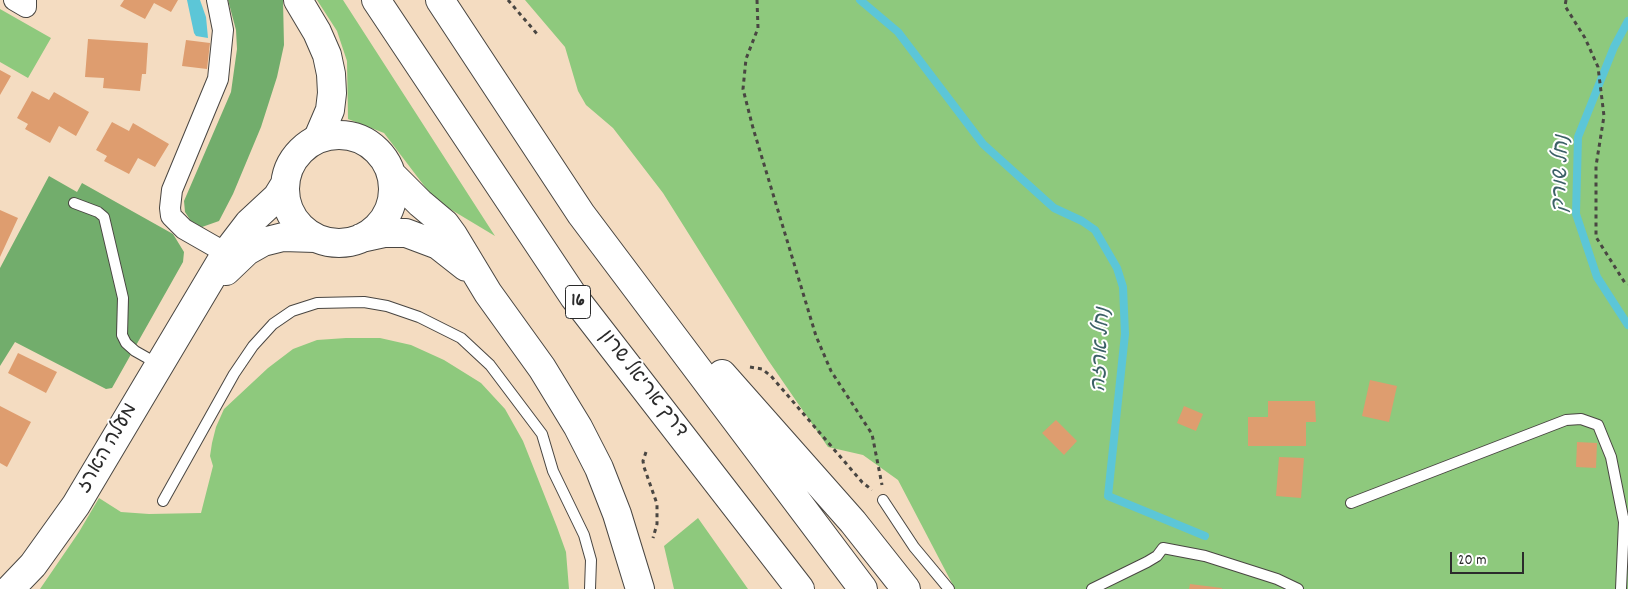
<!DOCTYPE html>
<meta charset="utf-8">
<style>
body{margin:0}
#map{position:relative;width:1628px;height:589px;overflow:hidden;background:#f4dcc1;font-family:Dekko,sans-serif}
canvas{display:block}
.scale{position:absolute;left:1450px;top:552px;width:74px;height:22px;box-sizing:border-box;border:2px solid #2b2b2b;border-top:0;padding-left:6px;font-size:15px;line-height:18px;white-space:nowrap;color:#2b2b2b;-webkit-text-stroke:4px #fff;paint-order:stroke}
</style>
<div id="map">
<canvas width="1628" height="589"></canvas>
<div class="scale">20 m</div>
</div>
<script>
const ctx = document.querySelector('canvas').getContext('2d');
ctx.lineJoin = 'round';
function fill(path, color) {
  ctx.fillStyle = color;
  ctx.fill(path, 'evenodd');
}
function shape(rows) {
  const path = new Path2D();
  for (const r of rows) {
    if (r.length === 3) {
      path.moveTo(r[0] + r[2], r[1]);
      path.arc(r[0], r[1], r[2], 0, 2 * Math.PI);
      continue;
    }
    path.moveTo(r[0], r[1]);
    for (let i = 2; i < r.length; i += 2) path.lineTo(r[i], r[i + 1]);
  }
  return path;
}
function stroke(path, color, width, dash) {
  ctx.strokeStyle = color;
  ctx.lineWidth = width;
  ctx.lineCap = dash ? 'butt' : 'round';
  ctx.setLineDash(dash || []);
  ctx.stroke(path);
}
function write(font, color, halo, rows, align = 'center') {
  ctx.font = font + ' Dekko,"Playpen Sans Hebrew",sans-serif';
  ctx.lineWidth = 4;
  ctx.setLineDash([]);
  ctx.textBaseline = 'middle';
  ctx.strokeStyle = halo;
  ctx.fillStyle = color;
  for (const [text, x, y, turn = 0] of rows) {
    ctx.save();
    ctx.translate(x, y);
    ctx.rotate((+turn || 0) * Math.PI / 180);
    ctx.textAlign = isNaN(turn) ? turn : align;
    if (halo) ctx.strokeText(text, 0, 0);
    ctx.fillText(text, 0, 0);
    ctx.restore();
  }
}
const green = shape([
 [317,0,343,0,495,236,435,200,384,133,348,119,347,61,337,31],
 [525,0,1628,0,1628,589,955,589,898,480,863,455,828,447,768,360,663,193,613,128,586,105,578,91,565,47],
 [0,9,51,38,28,78,0,62],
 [346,338,380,338,411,345,444,360,481,383,505,409,523,441,557,527,566,552,569,589,40,589,79,532,99,498,121,512,149,514,201,513,213,466,210,456,212,443,216,427,224,409,268,368,293,349,317,340],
 [698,518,748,589,674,589,664,546]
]);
const forest = shape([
 [228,0,283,0,284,45,277,77,261,127,233,194,219,221,202,227,191,221,185,212,184,201,231,92,237,49,236,30],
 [49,176,77,192,82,183,173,234,184,252,183,262,112,388,106,389,15,342,0,366,0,268]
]);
const water = shape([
 [187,0,200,0,206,17,208,38,196,36,194,33]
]);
const stream = shape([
 [860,0,898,32,983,144,1054,208,1082,221,1095,230,1117,268,1123,287,1125,334,1108,496,1205,536],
 [1628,21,1614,47,1578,137,1576,214,1597,277,1628,325]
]);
const building = shape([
 [124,0,178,0,171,12,154,3,145,19,120,6],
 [88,39,148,43,146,74,142,74,140,91,103,88,104,78,85,77],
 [186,40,210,43,207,69,182,66],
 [0,70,11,76,0,95],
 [32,91,49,100,54,92,89,112,76,136,59,126,50,143,25,129,28,124,17,118],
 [112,122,129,131,133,123,169,144,155,167,138,158,129,174,104,161,107,156,96,150],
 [0,210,18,218,0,257],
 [18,353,57,372,46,393,8,373],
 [1370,380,1397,386,1389,422,1362,416],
 [1268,401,1315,401,1316,422,1306,422,1306,446,1248,446,1248,417,1268,417],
 [0,406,31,422,7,467,0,463],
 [1184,406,1203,414,1196,431,1177,423],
 [1056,420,1077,441,1064,455,1042,433],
 [1577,442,1597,443,1596,468,1576,467],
 [1279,457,1304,458,1301,498,1276,496],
 [1190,584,1222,588,1222,589,1189,589]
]);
const path = shape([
 [508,0,538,35],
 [757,0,758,28,746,59,743,89,753,128,816,336,831,371,872,434,882,485],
 [1566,0,1565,6,1585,38,1598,67,1604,116,1596,166,1596,237,1625,283,1628,284],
 [750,367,762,369,771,376,862,482,872,490],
 [646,452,643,461,644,467,657,504,657,524,653,538]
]);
const lane = shape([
 [74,203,98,212,104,217,123,298,122,335,126,343,135,351,158,364],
 [883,500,914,547,949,589],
 [163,501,234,374,253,346,273,324,292,311,317,303,364,302,387,306,419,317,461,338,490,365,542,434,553,471,584,535,591,560,590,589],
 [1351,503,1566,420,1581,419,1598,425,1611,457,1624,522,1621,589],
 [1092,589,1147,562,1157,556,1163,548,1205,556,1277,579,1298,589]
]);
const street = shape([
 [14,0,26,7,26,0],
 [217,0,223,30,218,79,172,190,170,208,171,216,184,229,226,253]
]);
const secondary = shape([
 [339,189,54],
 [392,175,420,203,445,224,453,235,488,293,542,368,578,427,599,468,617,514,640,589],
 [361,238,384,233,406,233,438,245,466,267],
 [226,271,247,251,263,242,283,237,315,238],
 [10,589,33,565,76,505,226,253,249,223,277,197,285,184]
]);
const highway = shape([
 [298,0,317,32,327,55,331,74,332,93,330,110,318,138],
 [376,0,574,297,800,589],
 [440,0,581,214,863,589],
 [722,374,853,522,906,589]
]);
const shields = [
 [578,302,25]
];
const shieldNames = [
 ["16",578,302]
];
const streetNames = [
 ["דרך אריאל שרון",642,385,52],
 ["מעלה הארז",109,449,-60]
];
const waterNames = [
 ["נחל שורק",1563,174,-88],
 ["נחל ארזה",1103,350,-87]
];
fill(green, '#8ec97d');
fill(forest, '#72ad6c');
fill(water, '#5cc6d7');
stroke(stream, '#5cc6d7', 8);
fill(building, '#de9d6f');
stroke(lane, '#494642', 12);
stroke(street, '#494642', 22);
stroke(secondary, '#494642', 30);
stroke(highway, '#494642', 30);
stroke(path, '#494642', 3, [4, 4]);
stroke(lane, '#fff', 10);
stroke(street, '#fff', 20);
stroke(secondary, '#fff', 28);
stroke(highway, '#fff', 28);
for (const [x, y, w] of shields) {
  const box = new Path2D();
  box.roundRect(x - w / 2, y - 16.5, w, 33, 4);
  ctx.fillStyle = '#fff';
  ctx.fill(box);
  stroke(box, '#2b2b2b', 1);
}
write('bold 19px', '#2b2b2b', null, shieldNames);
write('20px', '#2b2b2b', '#fff', streetNames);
write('italic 21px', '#3c6167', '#fff', waterNames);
</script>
